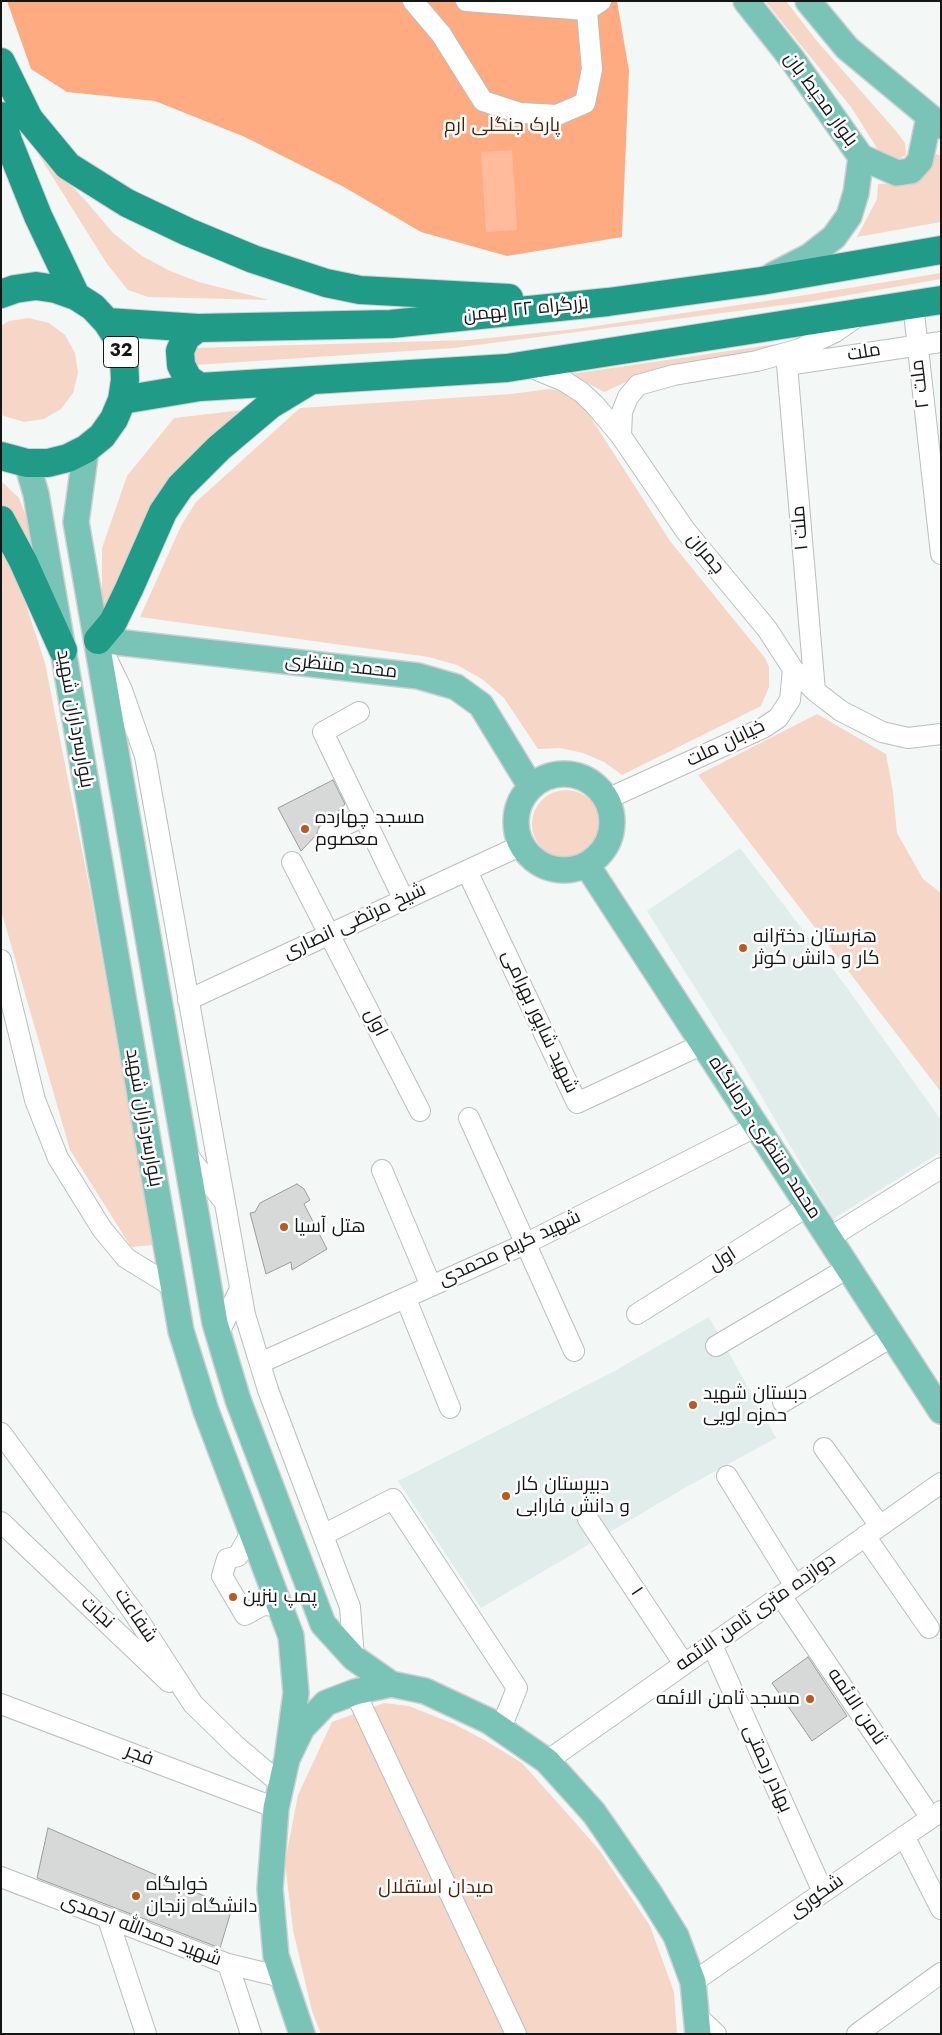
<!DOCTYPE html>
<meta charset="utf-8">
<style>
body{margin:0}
#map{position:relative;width:942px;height:2035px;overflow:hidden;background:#f3f7f6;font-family:Jost,sans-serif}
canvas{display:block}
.frame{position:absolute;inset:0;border:2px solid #141515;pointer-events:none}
</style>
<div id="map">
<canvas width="942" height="2035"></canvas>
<div class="frame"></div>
</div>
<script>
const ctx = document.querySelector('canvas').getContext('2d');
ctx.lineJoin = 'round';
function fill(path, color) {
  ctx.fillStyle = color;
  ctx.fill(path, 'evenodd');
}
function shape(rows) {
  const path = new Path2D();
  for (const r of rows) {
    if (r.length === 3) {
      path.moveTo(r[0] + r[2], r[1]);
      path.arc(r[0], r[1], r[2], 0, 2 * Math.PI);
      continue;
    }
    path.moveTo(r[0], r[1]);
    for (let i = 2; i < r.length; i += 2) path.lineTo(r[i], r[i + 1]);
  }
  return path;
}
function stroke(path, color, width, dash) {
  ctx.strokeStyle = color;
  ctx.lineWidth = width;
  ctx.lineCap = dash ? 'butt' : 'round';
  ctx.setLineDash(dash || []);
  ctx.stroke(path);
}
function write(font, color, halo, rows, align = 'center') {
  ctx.font = font + ' Jost,Cairo,sans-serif';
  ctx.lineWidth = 5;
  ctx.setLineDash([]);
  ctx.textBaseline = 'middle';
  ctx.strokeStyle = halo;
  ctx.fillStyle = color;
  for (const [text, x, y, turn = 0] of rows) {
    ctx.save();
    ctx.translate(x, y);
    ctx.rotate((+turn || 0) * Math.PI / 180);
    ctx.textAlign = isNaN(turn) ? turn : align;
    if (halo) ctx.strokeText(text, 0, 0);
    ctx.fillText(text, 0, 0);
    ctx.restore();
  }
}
const built = shape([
 [740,848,845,985,941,1120,941,1152,833,1219,738,1056,647,911],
 [709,1317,776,1438,688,1486,481,1608,398,1481,611,1373]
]);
const green = shape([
 [765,1,786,1,816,40,896,131,905,143,906,155,895,161,882,156,851,107],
 [32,144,85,200,113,233,142,256,170,271,199,282,269,300,148,297,128,290,107,264],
 [936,154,941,156,941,222,857,237,877,199,878,184,902,183,928,167],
 [941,273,941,279,814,301,454,348,195,365,190,358,195,348,469,340,575,329,806,295],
 [29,318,49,323,65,335,75,353,78,373,73,393,61,409,44,419,24,422,1,415,1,326,9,321],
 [804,340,639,376,604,392,571,374],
 [549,389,561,391,582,404,670,541,765,658,769,667,769,687,761,706,622,775,604,762,583,753,560,748,538,749,504,698,482,679,457,665,429,657,140,617,181,526,196,502,300,408,511,394],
 [252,409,104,617,102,605,102,548,127,476,174,418],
 [1,481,19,498,30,526,33,564,1,507],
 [1,539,7,546,45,663,91,896,153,1245,131,1247,70,1150,1,910],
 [817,714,886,754,893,792,897,833,923,879,941,893,941,1092,698,775],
 [566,824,34],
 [384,1703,409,1706,454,1724,486,1741,522,1763,565,1811,600,1851,650,1926,674,1992,677,2034,321,2034,312,2011,293,1930,285,1862,298,1795,332,1722]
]);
const forest = shape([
 [7,1,617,1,629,71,622,237,507,256,421,232,344,187,245,137,155,101,67,92,31,69]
]);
const water = shape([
 [512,150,517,230,486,232,481,152]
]);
const building = shape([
 [333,780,345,804,332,818,319,826,317,834,301,851,278,808,333,780],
 [297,1184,304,1189,310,1200,304,1204,327,1249,292,1270,291,1262,266,1274,250,1213,255,1212,260,1203,297,1184],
 [808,1657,847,1716,812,1741,772,1683,808,1657],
 [48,1828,232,1908,220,1948,37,1878,48,1828]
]);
const minor = shape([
 [413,1,441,34,483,101,520,113,557,115,585,103,592,69,586,1],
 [466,1,587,10,601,1],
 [913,304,941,554],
 [525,365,564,381,581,392,594,404,621,436,685,530,767,629,793,669,815,691,841,711,882,732,908,738,941,734],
 [621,436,622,412,628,397,638,385,674,375,757,361,800,349,835,332,861,314],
 [104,653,122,690,145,756,245,1315,268,1390,350,1607,354,1658],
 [815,691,787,365,941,342],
 [359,712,323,732,404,900],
 [607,799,763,728,778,718,790,700,793,669],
 [328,833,364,816],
 [292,862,420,1111],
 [467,871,577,1103,703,1044],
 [1,960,35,1100,58,1158,102,1229,126,1258,173,1287],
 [188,1000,522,845],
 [469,1118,574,1351],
 [185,1152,223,1200],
 [382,1170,431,1286],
 [829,1238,941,1168],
 [406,1299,450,1408],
 [637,1314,808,1206],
 [218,1335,240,1289],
 [716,1346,848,1268],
 [260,1363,527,1243,757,1126],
 [783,1402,893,1336],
 [1,1433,132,1610,193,1704,236,1746,282,1785],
 [824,1448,880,1526],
 [727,1476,795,1586],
 [588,1519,684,1664],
 [1,1522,169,1682],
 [252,1531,238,1556,227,1559,222,1576,245,1615,263,1605,280,1606],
 [323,1535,393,1499,517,1688,501,1728],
 [865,1536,929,1628],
 [781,1596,931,1818],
 [712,1645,823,1892],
 [355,1692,516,2034],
 [1,1704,276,1808],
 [547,1761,941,1483],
 [904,1836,941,1909],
 [1,1877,228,1964,282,1977],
 [108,1919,146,2034],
 [228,1964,251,2034],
 [693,1982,941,1811],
 [698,2017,716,2034],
 [857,2034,941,1973]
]);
const major = shape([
 [746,1,792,59,861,157,856,193,849,216,834,237,810,256,773,275],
 [808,1,847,48,941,126],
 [861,157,897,173,911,171,920,161,929,117],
 [86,449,76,522,215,1323,238,1400,323,1624,354,1658,391,1684],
 [27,463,36,494,181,1331,206,1411,291,1636,296,1693,287,1759],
 [98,640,418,676,456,687,481,705,531,787],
 [564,822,48],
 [587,865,941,1411],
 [302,2034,276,1956,270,1889,276,1808,287,1759,302,1728,326,1703,355,1692,391,1684,425,1691,489,1721,547,1761,594,1813,650,1894,676,1936,693,1982,698,2034]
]);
const highway = shape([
 [1,62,29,119,68,166,127,203,188,232,253,259,326,283,360,290,509,298],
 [1,116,8,141,38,216,76,296],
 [1,294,15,289,36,286,56,289,76,296,93,307,107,322,118,339,124,359,125,380,122,400,114,419,102,436,86,449,68,458,48,463,27,463,1,456],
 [107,322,198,328,391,324,608,302,761,281,941,250],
 [198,328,186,337,180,351,181,365,188,379,200,387],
 [122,400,200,387,507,368,941,300],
 [1,520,23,561,63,650],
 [98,640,113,622,129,589,163,512,180,487,219,448,270,405,308,382]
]);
const markers = [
 [305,829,5,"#bb591e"],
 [743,948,5,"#bb591e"],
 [284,1227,5,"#bb591e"],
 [693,1405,5,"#bb591e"],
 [506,1496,5,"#bb591e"],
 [233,1597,5,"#bb591e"],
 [810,1699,5,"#bb591e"],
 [136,1896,5,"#bb591e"]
];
const shields = [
 [121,352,35]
];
const shieldNames = [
 ["32",121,352]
];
const streetNames = [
 ["بلوار محیط بان",820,100,54],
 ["بزرگراه ۲۲ بهمن",526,310,-6],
 ["ملت",864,353,-9],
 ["ملت ۲",921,384,-97],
 ["ملت ۱",801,528,-95],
 ["چمران",705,554,50],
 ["محمد منتظری",341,667,6],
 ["بلوارسرداران شهید",74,719,80],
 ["خیابان ملت",726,744,-26],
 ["شیخ مرتضی انصاری",355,922,-25],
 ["شهید شاپور بهرامی",539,1022,65],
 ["اول",375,1023,63],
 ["بلوارسرداران شهید",143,1118,80],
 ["محمد منتظری- درمانگاه",764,1138,57],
 ["شهید کریم محمدی",510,1249,-25],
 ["اول",723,1260,-32],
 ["۱",636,1592,56],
 ["نجات",97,1613,43],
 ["دوازده متری ثامن الائمه",756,1613,-35],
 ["شفاعت",135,1616,56],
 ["ثامن الائمه",856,1707,56],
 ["فجر",139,1756,21],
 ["بهادر رحمتی",767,1769,66],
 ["شکوری",817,1897,-35],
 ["شهید حمدالله احمدی",141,1931,21]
];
const parkNames = [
 ["پارک جنگلی ارم",502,126],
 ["میدان استقلال",436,1888]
];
const poiNames = [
 ["مسجد چهارده",315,818],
 ["معصوم",315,840],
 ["هنرستان دخترانه",753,937],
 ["کار و دانش کوثر",753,959],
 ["هتل آسیا",294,1227],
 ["دبستان شهید",703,1394],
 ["حمزه لویی",703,1416],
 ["دبیرستان کار",516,1485],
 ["و دانش فارابی",516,1507],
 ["پمپ بنزین",243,1597],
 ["مسجد ثامن الائمه",800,1699,"right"],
 ["خوابگاه",146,1885],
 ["دانشگاه زنجان",146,1907]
];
fill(built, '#e0edea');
fill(green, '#f6d6c7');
fill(forest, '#feab82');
fill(water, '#ffbb9b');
fill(building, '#d6d9d8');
stroke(building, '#999c9b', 1);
stroke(minor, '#babebd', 22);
stroke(major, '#d0d0d0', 28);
stroke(highway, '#d0d0d0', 30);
stroke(minor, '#fff', 20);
stroke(major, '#79c3b7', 25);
stroke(highway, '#209b87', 28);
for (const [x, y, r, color] of markers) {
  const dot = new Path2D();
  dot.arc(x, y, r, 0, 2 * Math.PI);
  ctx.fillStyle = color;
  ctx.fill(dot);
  stroke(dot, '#fff', 2);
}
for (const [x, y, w] of shields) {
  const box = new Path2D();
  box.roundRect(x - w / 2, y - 15.5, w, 31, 4);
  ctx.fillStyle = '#fff';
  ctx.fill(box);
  stroke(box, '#141515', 1);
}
write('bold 18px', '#141515', null, shieldNames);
write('19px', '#141515', '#fff', streetNames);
write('19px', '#501d00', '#fff', parkNames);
write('19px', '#141515', '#fff', poiNames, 'left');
</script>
